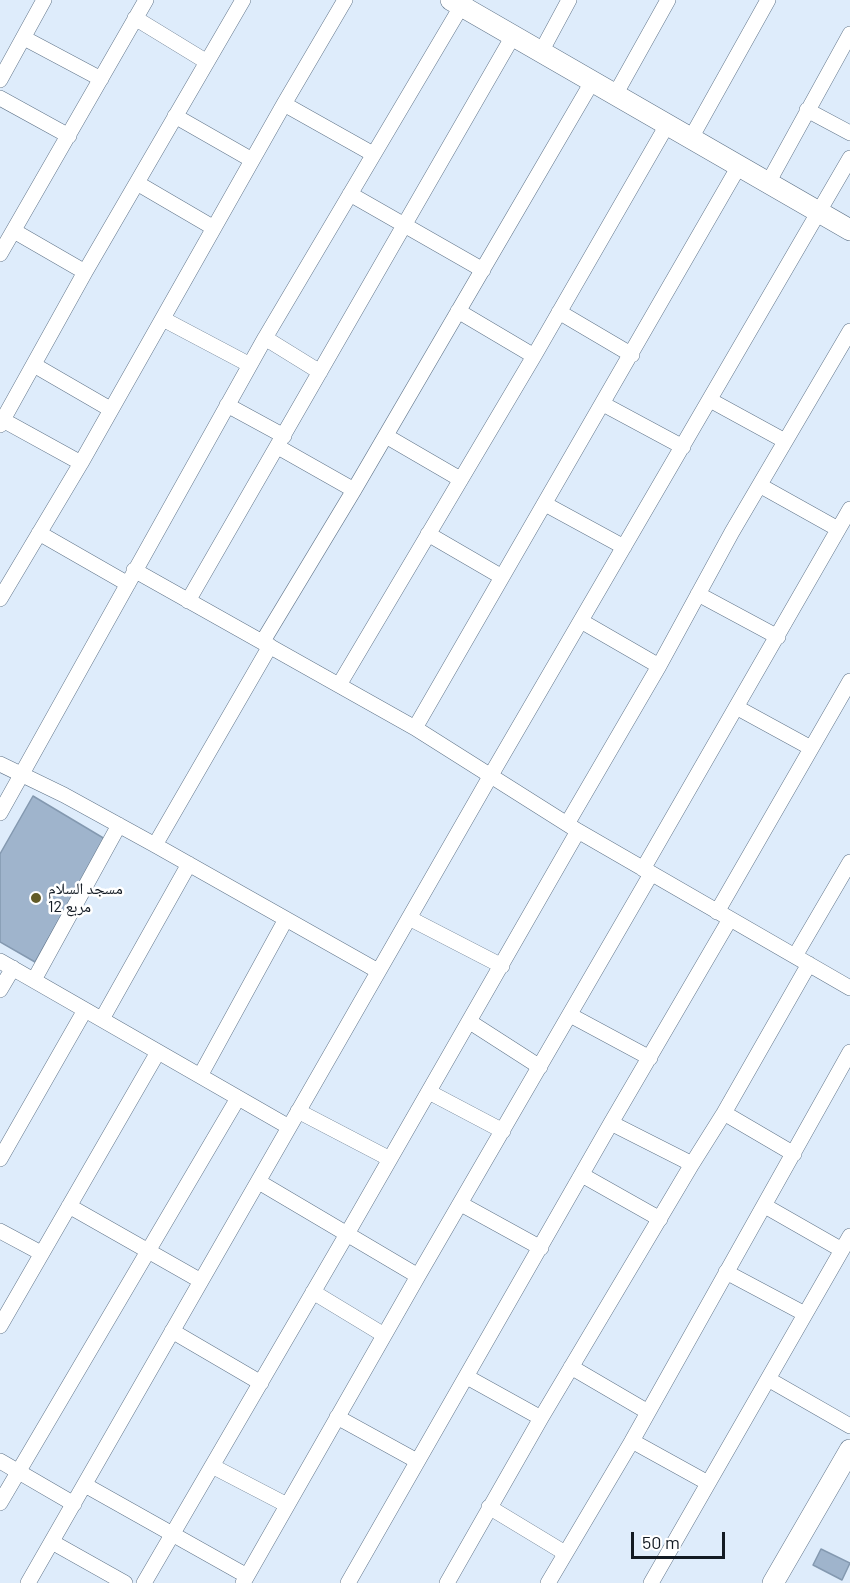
<!DOCTYPE html>
<meta charset="utf-8">
<style>
body{margin:0}
#map{position:relative;width:850px;height:1583px;overflow:hidden;background:#deecfb;font-family:Barlow,sans-serif}
canvas{display:block}
.scale{position:absolute;left:631px;top:1532px;width:94px;height:27px;box-sizing:border-box;border:3px solid #121a23;border-top:0;padding-left:8px;font-size:18px;line-height:21px;white-space:nowrap;color:#121a23;-webkit-text-stroke:4px #fff;paint-order:stroke}
</style>
<div id="map">
<canvas width="850" height="1583"></canvas>
<div class="scale">50 m</div>
</div>
<script>
const ctx = document.querySelector('canvas').getContext('2d');
ctx.lineJoin = 'round';
function fill(path, color) {
  ctx.fillStyle = color;
  ctx.fill(path, 'evenodd');
}
function shape(rows) {
  const path = new Path2D();
  for (const r of rows) {
    path.moveTo(r[0], r[1]);
    for (let i = 2; i < r.length; i += 2) path.lineTo(r[i], r[i + 1]);
  }
  return path;
}
function stroke(path, color, width, dash) {
  ctx.strokeStyle = color;
  ctx.lineWidth = width;
  ctx.lineCap = dash ? 'butt' : 'round';
  ctx.setLineDash(dash || []);
  ctx.stroke(path);
}
function write(font, color, halo, rows, align = 'center') {
  ctx.font = font + ' Barlow,"Noto Naskh Arabic",sans-serif';
  ctx.lineWidth = 5;
  ctx.setLineDash([]);
  ctx.textBaseline = 'middle';
  ctx.strokeStyle = halo;
  ctx.fillStyle = color;
  for (const [text, x, y, turn = 0] of rows) {
    ctx.save();
    ctx.translate(x, y);
    ctx.rotate((+turn || 0) * Math.PI / 180);
    ctx.textAlign = isNaN(turn) ? turn : align;
    if (halo) ctx.strokeText(text, 0, 0);
    ctx.fillText(text, 0, 0);
    ctx.restore();
  }
}
const building = shape([
 [33,796,105,839,35,962,0,942,0,854,33,796],
 [821,1549,850,1563,842,1580,813,1565,821,1549]
]);
const street = shape([
 [135,18,207,62],
 [24,38,101,79],
 [541,52,569,0],
 [0,80,44,0],
 [615,95,668,0],
 [0,98,69,136],
 [284,104,373,154],
 [807,110,850,133],
 [175,116,252,160],
 [691,138,768,0],
 [137,183,214,228],
 [768,183,850,34],
 [350,194,483,270],
 [14,231,85,272],
 [0,254,146,0],
 [458,311,534,356],
 [559,312,632,355],
 [163,319,250,365],
 [265,338,320,372],
 [34,365,110,409],
 [710,400,785,441],
 [603,404,683,447],
 [227,405,284,436],
 [3,420,81,463],
 [0,425,85,272,243,0],
 [386,436,460,479],
 [278,447,354,490],
 [761,486,838,529],
 [545,504,624,547],
 [39,533,128,584],
 [428,534,502,577],
 [134,570,415,728,578,831,850,988],
 [698,594,778,637],
 [0,599,81,463,284,104,345,0],
 [188,601,513,36],
 [581,621,659,666],
 [263,641,354,490,592,82],
 [339,685,534,356,667,125],
 [736,707,811,748],
 [415,728,739,166],
 [0,764,64,795,155,845,378,971],
 [0,813,265,338,465,0],
 [567,824,659,666,732,532,850,331],
 [155,845,270,646],
 [643,869,850,509],
 [717,912,850,681],
 [409,918,502,966],
 [795,956,850,862],
 [0,961,289,1127],
 [34,980,119,825],
 [0,990,13,968],
 [570,1015,650,1058],
 [102,1019,189,864],
 [470,1022,540,1067],
 [200,1076,286,919],
 [429,1092,503,1131],
 [298,1111,390,1159],
 [724,1113,794,1154],
 [611,1123,692,1164],
 [0,1159,85,1010],
 [582,1175,660,1219],
 [259,1182,418,1276],
 [461,1204,541,1248],
 [69,1206,201,1281],
 [765,1206,842,1250],
 [0,1231,41,1253],
 [726,1272,805,1314],
 [313,1292,384,1335],
 [0,1326,158,1052],
 [172,1331,261,1383],
 [571,1367,648,1412],
 [467,1377,541,1418],
 [768,1379,850,1426],
 [337,1417,417,1461],
 [632,1441,708,1483],
 [0,1461,74,1504],
 [212,1466,287,1505],
 [85,1485,247,1576],
 [0,1503,238,1098],
 [489,1507,565,1553],
 [52,1542,125,1583],
 [28,1583,491,775,850,158],
 [144,1583,347,1234,578,831],
 [243,1583,418,1276,651,874],
 [348,1583,611,1123,730,919],
 [447,1583,541,1418,692,1164,724,1113,809,964],
 [548,1583,632,1441,850,1052],
 [651,1583,850,1236]
]);
const secondary = shape([
 [451,0,850,230],
 [773,1583,850,1450]
]);
const markers = [
 [36,898,6,"#625b27"]
];
const poiNames = [
 ["مسجد السلام",48,889],
 ["مربع 12",48,907]
];
fill(building, '#9fb4cc');
stroke(building, '#8499b0', 1.5);
stroke(street, '#61758a', 16);
stroke(secondary, '#61758a', 22);
stroke(street, '#fff', 15);
stroke(secondary, '#fff', 21);
for (const [x, y, r, color] of markers) {
  const dot = new Path2D();
  dot.arc(x, y, r, 0, 2 * Math.PI);
  ctx.fillStyle = color;
  ctx.fill(dot);
  stroke(dot, '#fff', 2);
}
write('16px', '#121a23', '#fff', poiNames, 'left');
</script>
